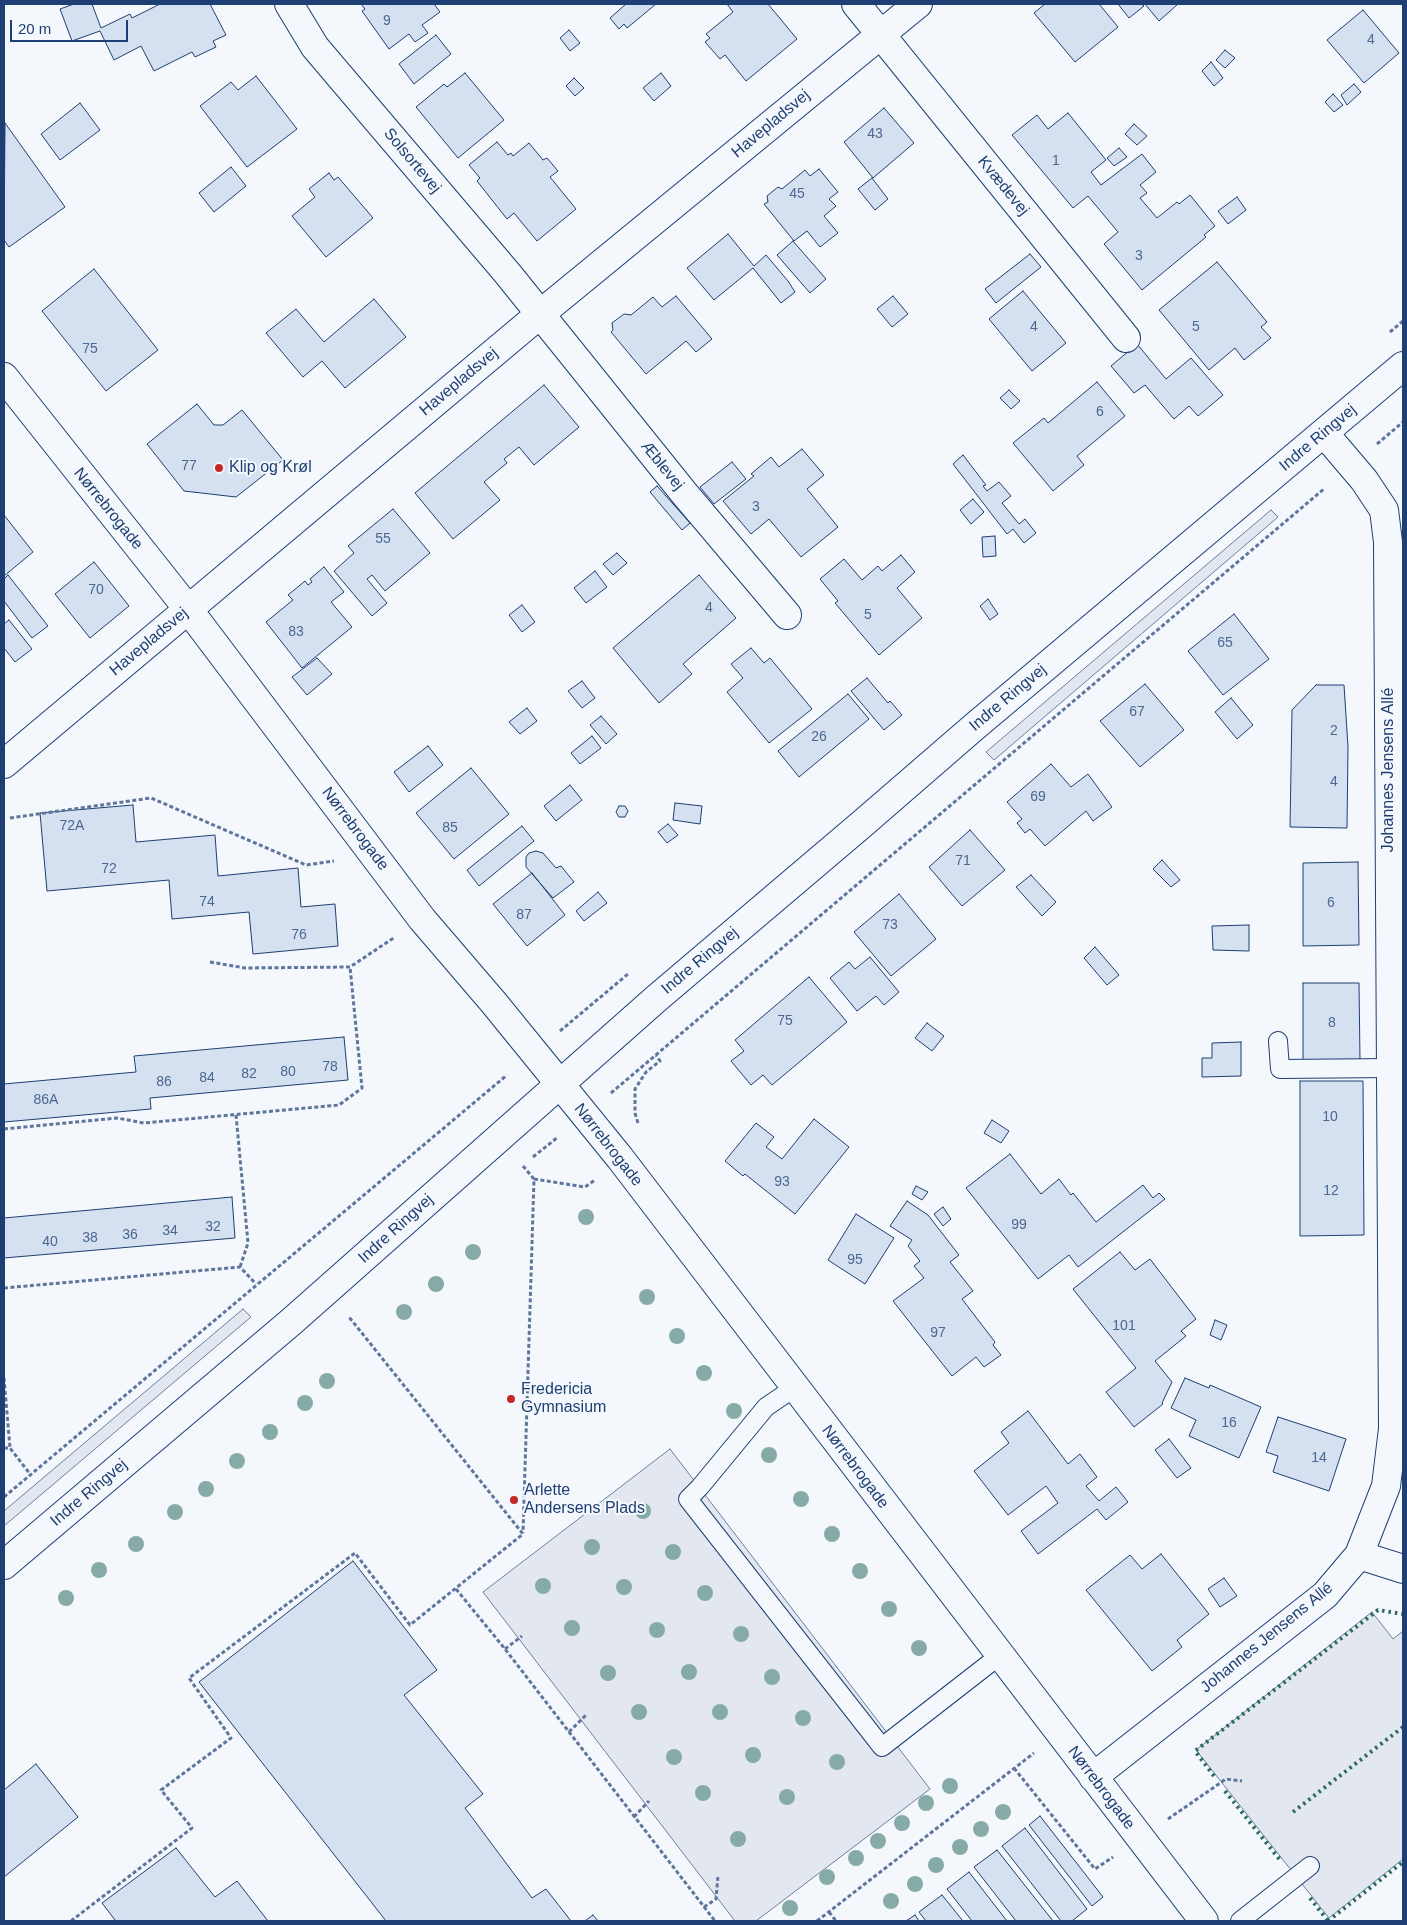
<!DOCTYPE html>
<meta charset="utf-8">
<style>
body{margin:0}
#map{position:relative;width:1407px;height:1925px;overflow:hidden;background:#f4f7fb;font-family:Helvetica,sans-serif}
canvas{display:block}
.frame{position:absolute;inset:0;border:5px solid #1d3f73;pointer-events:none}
.scale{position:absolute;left:10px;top:20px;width:118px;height:22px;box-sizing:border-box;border:2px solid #1d3f73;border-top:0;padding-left:6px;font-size:15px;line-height:18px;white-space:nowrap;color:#1d3f73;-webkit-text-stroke:4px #f4f7fb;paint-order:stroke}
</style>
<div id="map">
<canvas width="1407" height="1925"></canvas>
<div class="frame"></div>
<div class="scale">20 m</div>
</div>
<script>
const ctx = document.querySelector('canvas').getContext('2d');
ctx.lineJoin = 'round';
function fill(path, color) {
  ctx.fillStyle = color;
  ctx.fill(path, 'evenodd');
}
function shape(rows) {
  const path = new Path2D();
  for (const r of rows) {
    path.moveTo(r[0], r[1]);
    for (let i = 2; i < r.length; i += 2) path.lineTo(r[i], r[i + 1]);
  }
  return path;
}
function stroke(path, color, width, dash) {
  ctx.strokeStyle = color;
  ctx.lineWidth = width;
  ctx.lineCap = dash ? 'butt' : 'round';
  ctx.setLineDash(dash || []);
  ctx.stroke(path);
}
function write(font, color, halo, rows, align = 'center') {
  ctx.font = font + ' Helvetica,sans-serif';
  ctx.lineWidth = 4;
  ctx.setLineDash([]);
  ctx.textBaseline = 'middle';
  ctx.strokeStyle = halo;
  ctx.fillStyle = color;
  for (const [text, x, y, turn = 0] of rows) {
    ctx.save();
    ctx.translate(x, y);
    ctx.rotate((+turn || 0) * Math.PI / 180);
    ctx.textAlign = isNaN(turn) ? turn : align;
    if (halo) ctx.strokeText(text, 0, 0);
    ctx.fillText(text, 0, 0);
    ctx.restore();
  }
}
const parking = shape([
 [1271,510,1278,517,994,760,986,752,1271,510],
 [243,1309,251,1317,4,1526,4,1511,243,1309],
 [670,1449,930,1789,756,1921,735,1921,483,1592,670,1449],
 [1372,1612,1393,1639,1403,1631,1403,1859,1329,1918,1196,1750,1372,1612]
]);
const building = shape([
 [74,4,92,4,101,28,130,14,132,18,160,4,210,4,226,35,213,41,216,47,195,57,192,52,154,71,141,46,114,60,100,31,72,41,60,9,74,4],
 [361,4,434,4,440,12,422,25,428,33,415,42,409,34,389,49,362,11,365,9,361,4],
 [626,4,656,4,627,28,624,24,619,29,610,18,626,4],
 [727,4,768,4,797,39,746,81,725,55,720,59,705,42,710,38,706,34,733,12,727,4],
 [1045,4,1099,4,1118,27,1075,62,1034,13,1045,4],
 [1118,4,1141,4,1144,6,1129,18,1118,4],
 [1145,4,1178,4,1159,21,1145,4],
 [1363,10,1399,53,1364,83,1327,40,1363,10],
 [569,30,580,43,570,51,560,38,569,30],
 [436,35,451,54,414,84,399,64,436,35],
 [1225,50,1235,58,1225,68,1216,60,1225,50],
 [1211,62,1223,78,1214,86,1202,71,1211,62],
 [465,73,504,120,458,158,416,107,444,84,447,87,465,73],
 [661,73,671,86,654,101,643,88,661,73],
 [256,76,297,129,247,167,200,106,231,82,238,90,256,76],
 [574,78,584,88,575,96,566,86,574,78],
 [1354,84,1361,92,1347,105,1341,95,1354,84],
 [1333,94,1343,105,1334,112,1325,102,1333,94],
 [80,103,100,130,60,160,41,134,80,103],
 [884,108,914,143,873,178,844,142,884,108],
 [1068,113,1106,160,1091,172,1101,185,1142,154,1156,172,1140,185,1147,193,1140,198,1157,218,1177,202,1179,204,1190,195,1215,226,1204,235,1206,237,1142,290,1104,244,1118,232,1088,196,1073,208,1012,135,1037,115,1048,129,1068,113],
 [5,123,65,207,9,247,4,240,5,123],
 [1134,124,1147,136,1137,145,1125,134,1134,124],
 [497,142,508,155,511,153,513,156,529,143,543,160,547,158,558,171,550,177,576,209,537,241,514,213,507,219,477,181,480,178,469,165,497,142],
 [1119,148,1127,157,1114,166,1107,158,1119,148],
 [231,167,246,186,214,212,199,193,231,167],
 [819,169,838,192,829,199,836,206,824,216,838,233,820,247,807,231,794,241,764,204,768,202,767,196,778,187,782,189,805,170,810,176,819,169],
 [329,173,334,180,338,177,373,218,326,257,292,216,315,197,309,189,329,173],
 [872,178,888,199,875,210,858,189,872,178],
 [1237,197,1246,210,1228,224,1218,211,1237,197],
 [728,234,754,266,766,255,788,281,795,292,781,303,753,268,714,300,687,268,728,234],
 [793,241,826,279,810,293,777,255,793,241],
 [1030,254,1041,267,996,303,985,289,1030,254],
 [1217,262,1267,322,1261,327,1271,338,1244,360,1235,348,1209,370,1159,310,1217,262],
 [94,269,158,350,106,391,42,311,94,269],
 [1023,291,1066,343,1032,371,989,319,1023,291],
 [676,296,712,339,696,352,686,341,646,374,611,332,613,330,612,323,624,314,631,315,653,297,662,307,676,296],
 [893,296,908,314,892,327,877,309,893,296],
 [374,299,406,337,345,388,322,361,303,377,266,333,296,309,324,342,374,299],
 [1137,344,1166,379,1191,358,1223,395,1198,416,1189,406,1174,419,1145,385,1134,393,1111,366,1137,344],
 [1097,382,1125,416,1077,456,1084,465,1053,491,1013,443,1044,418,1048,423,1097,382],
 [544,385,579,427,534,465,519,447,504,459,507,463,484,482,500,500,453,539,415,493,544,385],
 [1009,390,1020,401,1011,409,1000,398,1009,390],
 [197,404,214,425,223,425,242,410,283,460,236,497,184,491,147,444,197,404],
 [802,449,824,475,807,489,838,527,801,557,769,519,751,534,723,501,754,476,751,474,771,457,779,467,802,449],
 [963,455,986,485,983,486,987,491,999,482,1011,496,1002,503,1019,524,1025,519,1036,533,1024,543,1013,529,1007,534,953,464,963,455],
 [732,462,746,479,714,504,700,487,732,462],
 [657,486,690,523,682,530,650,492,657,486],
 [973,499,984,512,971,524,960,510,973,499],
 [393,509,430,553,385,591,372,575,367,579,387,603,372,616,334,571,354,553,348,546,393,509],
 [4,515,33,552,4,576,4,515],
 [995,536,996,556,983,557,982,537,995,536],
 [617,553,627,563,613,575,603,564,617,553],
 [901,555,915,572,897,588,922,618,879,655,835,603,838,601,820,579,844,559,862,580,878,566,882,571,901,555],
 [94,562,129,606,90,638,55,594,94,562],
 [324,567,344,592,331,602,352,627,302,668,266,622,293,600,288,595,305,581,308,585,312,582,310,579,324,567],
 [595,571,607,587,586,603,574,588,595,571],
 [8,575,48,626,32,638,4,601,4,579,8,575],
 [699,575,736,618,683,664,692,674,659,703,613,648,699,575],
 [988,599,998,614,990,620,980,606,988,599],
 [522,605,535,622,522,632,509,615,522,605],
 [1234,614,1269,659,1223,695,1188,651,1234,614],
 [9,620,32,649,15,662,4,648,4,624,9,620],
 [751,648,764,663,770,658,812,709,769,743,727,692,743,678,731,664,751,648],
 [317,658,332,674,307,695,292,677,317,658],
 [867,678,888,703,890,701,902,715,884,730,851,691,867,678],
 [582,681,595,698,582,708,568,691,582,681],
 [1145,684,1184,730,1140,767,1100,721,1145,684],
 [1316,685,1344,685,1348,747,1347,828,1290,827,1292,710,1316,685],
 [848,694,869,719,799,777,778,751,848,694],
 [1231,698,1253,725,1237,739,1215,712,1231,698],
 [527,708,537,721,520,734,509,722,527,708],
 [601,716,617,734,606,744,590,725,601,716],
 [592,736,601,748,580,764,571,753,592,736],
 [428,746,443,765,409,792,394,772,428,746],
 [1051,764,1071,787,1088,774,1112,807,1093,821,1086,811,1045,846,1030,829,1025,833,1017,823,1022,819,1007,802,1051,764],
 [471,768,509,814,454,859,416,813,471,768],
 [570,785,582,800,556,821,544,806,570,785],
 [675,803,702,806,700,824,673,820,675,803],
 [133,805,136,842,215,835,218,876,298,868,301,907,335,904,338,946,253,954,249,912,172,919,169,880,47,891,40,813,133,805],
 [619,806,625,806,628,811,625,817,619,817,616,812,619,806],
 [668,824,678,835,667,843,658,832,668,824],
 [522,826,534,841,479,886,467,870,522,826],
 [970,830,1005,870,962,906,929,867,970,830],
 [536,851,543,853,556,868,561,866,574,882,553,898,526,867,526,857,529,853,536,851],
 [1162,860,1180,880,1171,887,1153,869,1162,860],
 [1358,862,1359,945,1303,946,1303,863,1358,862],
 [532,873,565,915,527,946,493,904,532,873],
 [1031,875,1056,902,1042,916,1016,887,1031,875],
 [598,892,607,903,584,921,576,911,598,892],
 [899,894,936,939,891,976,854,932,899,894],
 [1249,925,1249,951,1213,950,1212,926,1249,925],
 [1095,947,1119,975,1107,985,1084,958,1095,947],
 [870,957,899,992,884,1005,876,996,857,1011,830,978,849,962,855,969,870,957],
 [809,977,847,1022,772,1085,763,1075,751,1085,731,1061,744,1051,735,1040,809,977],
 [1303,983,1359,983,1360,1061,1303,1061,1303,983],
 [927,1023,944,1036,932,1051,915,1038,927,1023],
 [344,1037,348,1080,150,1098,151,1109,4,1122,4,1084,136,1072,134,1056,344,1037],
 [1241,1042,1241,1076,1202,1077,1202,1058,1212,1058,1212,1043,1241,1042],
 [1300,1081,1363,1081,1364,1235,1300,1236,1300,1081],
 [814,1119,849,1147,795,1214,745,1174,743,1176,725,1161,756,1123,774,1137,766,1147,782,1159,814,1119],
 [992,1120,1009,1131,1001,1143,984,1133,992,1120],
 [1010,1154,1041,1194,1059,1179,1071,1195,1073,1193,1096,1222,1143,1185,1153,1198,1159,1193,1165,1199,1078,1267,1069,1255,1038,1279,966,1188,1010,1154],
 [916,1186,928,1192,922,1200,912,1194,916,1186],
 [232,1197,235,1238,4,1258,4,1218,232,1197],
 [907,1201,928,1215,959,1255,950,1262,973,1291,962,1299,995,1342,993,1345,1001,1355,984,1367,976,1357,952,1376,893,1301,924,1278,914,1266,920,1261,908,1246,912,1240,890,1226,907,1201],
 [943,1207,951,1219,943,1226,934,1214,943,1207],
 [856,1214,894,1238,865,1284,828,1260,856,1214],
 [1120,1252,1135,1270,1150,1259,1196,1319,1181,1331,1186,1336,1155,1361,1172,1382,1162,1403,1163,1404,1134,1427,1106,1392,1136,1368,1073,1289,1120,1252],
 [1215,1320,1227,1325,1221,1340,1210,1335,1215,1320],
 [1185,1378,1209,1388,1210,1385,1261,1407,1239,1458,1189,1436,1196,1420,1171,1408,1185,1378],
 [1028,1411,1068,1464,1080,1454,1097,1477,1086,1486,1099,1501,1116,1487,1128,1502,1106,1520,1097,1509,1038,1554,1021,1531,1058,1503,1046,1486,1008,1515,974,1471,1009,1443,1001,1432,1028,1411],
 [1278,1417,1346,1439,1329,1491,1273,1472,1278,1456,1266,1452,1278,1417],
 [1169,1439,1191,1468,1177,1478,1155,1450,1169,1439],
 [1161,1554,1209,1614,1177,1640,1182,1647,1152,1671,1086,1590,1130,1555,1142,1569,1161,1554],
 [353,1561,437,1670,404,1695,483,1794,465,1808,532,1898,546,1889,571,1921,386,1921,199,1682,353,1561],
 [1224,1578,1237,1596,1220,1607,1208,1589,1224,1578],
 [36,1764,78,1817,4,1877,4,1790,36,1764],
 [1040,1816,1103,1897,1092,1906,1029,1825,1040,1816],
 [1025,1828,1087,1909,1072,1921,1061,1921,1002,1846,1025,1828],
 [176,1848,215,1897,237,1881,268,1921,113,1921,115,1920,102,1903,176,1848],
 [997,1850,1053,1921,1016,1921,974,1867,997,1850],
 [969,1872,1007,1921,972,1921,947,1889,969,1872],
 [942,1895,963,1921,926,1921,919,1912,942,1895],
 [593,1915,598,1921,585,1921,593,1915],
 [915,1915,919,1921,906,1921,915,1915]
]);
const path = shape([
 [1390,332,1403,321],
 [1377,444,1403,422],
 [10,818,151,798,306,865,334,861],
 [210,962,245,968,350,967,395,937],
 [560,1031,628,974],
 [611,1093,1325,488],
 [236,1115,248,1243,240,1267],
 [638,1123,635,1113,635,1089,646,1072,660,1061,656,1055],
 [4,1129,117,1118,144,1123,339,1105,362,1088,350,967],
 [533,1157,558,1137],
 [523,1166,534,1179,523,1533],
 [534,1179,585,1187,595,1180],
 [4,1288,240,1267,256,1284],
 [4,1378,10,1448],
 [4,1448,10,1448,30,1474],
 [4,1497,507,1075],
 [456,1589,505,1649,715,1921],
 [505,1649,522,1636],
 [569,1732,586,1715],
 [1014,1768,1095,1869,1113,1857],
 [634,1817,649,1801],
 [1168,1819,1226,1779,1242,1781],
 [704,1907,716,1899,718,1876],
 [829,1912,836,1921],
 [71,1921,192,1828,161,1790,231,1738,189,1678,355,1553,410,1625,523,1534,349,1317],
 [817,1921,1034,1753]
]);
const service = shape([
 [1278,1041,1280,1069,1391,1068],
 [794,1388,766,1407,700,1487,688,1499,882,1747,999,1656],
 [1240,1921,1310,1866]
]);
const minor = shape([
 [289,4,315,47,508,274,684,493,787,615],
 [856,4,1126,338],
 [4,377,188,609,422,919,494,1003,620,1158,1204,1921],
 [4,764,539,315,918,4],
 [1359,1555,1403,1569],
 [1093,1777,1325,1595,1359,1555,1386,1486,1393,1429,1388,542,1384,510,1364,480,1324,433]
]);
const tertiary = shape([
 [4,1565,291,1322,657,998,862,824,974,727,1403,366]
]);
const hedge = shape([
 [1214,1776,1195,1751,1378,1610,1403,1614],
 [1225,1791,1280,1860],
 [1293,1812,1403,1727],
 [1310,1898,1328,1921],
 [1328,1921,1403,1862]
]);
const trees = [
 [586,1217],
 [473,1252],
 [436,1284],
 [647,1297],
 [404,1312],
 [677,1336],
 [704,1373],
 [327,1381],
 [305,1403],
 [734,1411],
 [270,1432],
 [769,1455],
 [237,1461],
 [206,1489],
 [801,1499],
 [643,1511],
 [175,1512],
 [832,1534],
 [136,1544],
 [592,1547],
 [673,1552],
 [99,1570],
 [860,1571],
 [543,1586],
 [624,1587],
 [705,1593],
 [66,1598],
 [889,1609],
 [572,1628],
 [657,1630],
 [741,1634],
 [919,1648],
 [689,1672],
 [608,1673],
 [772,1677],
 [639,1712],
 [720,1712],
 [803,1718],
 [753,1755],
 [674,1757],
 [837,1762],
 [950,1786],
 [703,1793],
 [787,1797],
 [926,1803],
 [1003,1812],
 [902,1823],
 [981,1829],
 [738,1839],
 [878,1841],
 [960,1847],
 [856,1858],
 [936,1865],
 [827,1877],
 [915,1884],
 [891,1901],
 [790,1908]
];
const markers = [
 [219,468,5,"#c62828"],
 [511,1399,5,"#c62828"],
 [514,1500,5,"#c62828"]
];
const numberNames = [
 ["9",387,21],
 ["4",1371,40],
 ["43",875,134],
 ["1",1056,161],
 ["45",797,194],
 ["3",1139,256],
 ["4",1034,327],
 ["5",1196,327],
 ["75",90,349],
 ["6",1100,412],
 ["77",189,466],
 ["3",756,507],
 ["55",383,539],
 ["70",96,590],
 ["4",709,608],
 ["5",868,615],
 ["83",296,632],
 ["65",1225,643],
 ["67",1137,712],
 ["2",1334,731],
 ["26",819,737],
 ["4",1334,782],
 ["69",1038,797],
 ["72A",72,826],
 ["85",450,828],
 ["71",963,861],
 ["72",109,869],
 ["74",207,902],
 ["6",1331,903],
 ["87",524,915],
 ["73",890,925],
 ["76",299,935],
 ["75",785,1021],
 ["8",1332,1023],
 ["78",330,1067],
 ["80",288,1072],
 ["82",249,1074],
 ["84",207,1078],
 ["86",164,1082],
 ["86A",46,1100],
 ["10",1330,1117],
 ["93",782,1182],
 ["12",1331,1191],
 ["99",1019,1225],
 ["32",213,1227],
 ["34",170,1231],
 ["36",130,1235],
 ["38",90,1238],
 ["40",50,1242],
 ["95",855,1260],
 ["101",1124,1326],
 ["97",938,1333],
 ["16",1229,1423],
 ["14",1319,1458]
];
const streetNames = [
 ["Havepladsvej",771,124,-40],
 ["Solsortevej",412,161,50],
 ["Kvædevej",1003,186,51],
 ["Havepladsvej",459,382,-40],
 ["Indre Ringvej",1318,438,-40],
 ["Æblevej",662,466,51],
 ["Nørrebrogade",108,509,51],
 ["Havepladsvej",149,642,-40],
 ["Indre Ringvej",1008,698,-40],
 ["Johannes Jensens Allé",1389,770,-90],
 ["Nørrebrogade",355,829,53],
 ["Indre Ringvej",700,961,-40],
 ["Nørrebrogade",608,1145,52],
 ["Indre Ringvej",396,1229,-42],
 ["Nørrebrogade",855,1467,53],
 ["Indre Ringvej",89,1493,-40],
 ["Johannes Jensens Allé",1267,1638,-39],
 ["Nørrebrogade",1101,1788,53]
];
const poiNames = [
 ["Klip og Krøl",229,468],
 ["Fredericia",521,1390],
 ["Gymnasium",521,1408],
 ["Arlette",524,1491],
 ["Andersens Plads",524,1509]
];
fill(parking, '#e3e8f0');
stroke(parking, '#687fa3', 1);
fill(building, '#d5e0f0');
stroke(building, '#1d3f73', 1);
stroke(service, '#1d3f73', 20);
stroke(minor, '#1d3f73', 30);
stroke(tertiary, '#1d3f73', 30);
stroke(path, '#5e769c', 3, [4, 2.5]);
stroke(service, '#f4f7fb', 18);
stroke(minor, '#f4f7fb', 28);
stroke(tertiary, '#f4f7fb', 28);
stroke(hedge, '#2c6c60', 4, [2.5, 4]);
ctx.fillStyle = '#86aba6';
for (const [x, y] of trees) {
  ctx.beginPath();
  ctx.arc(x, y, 8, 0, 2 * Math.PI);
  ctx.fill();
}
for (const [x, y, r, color] of markers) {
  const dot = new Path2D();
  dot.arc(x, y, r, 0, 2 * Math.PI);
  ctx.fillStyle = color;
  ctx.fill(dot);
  stroke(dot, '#f4f7fb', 2);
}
write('14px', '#4b6792', null, numberNames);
write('16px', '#1d3f73', '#f4f7fb', streetNames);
write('16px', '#1d3f73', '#f4f7fb', poiNames, 'left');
</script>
